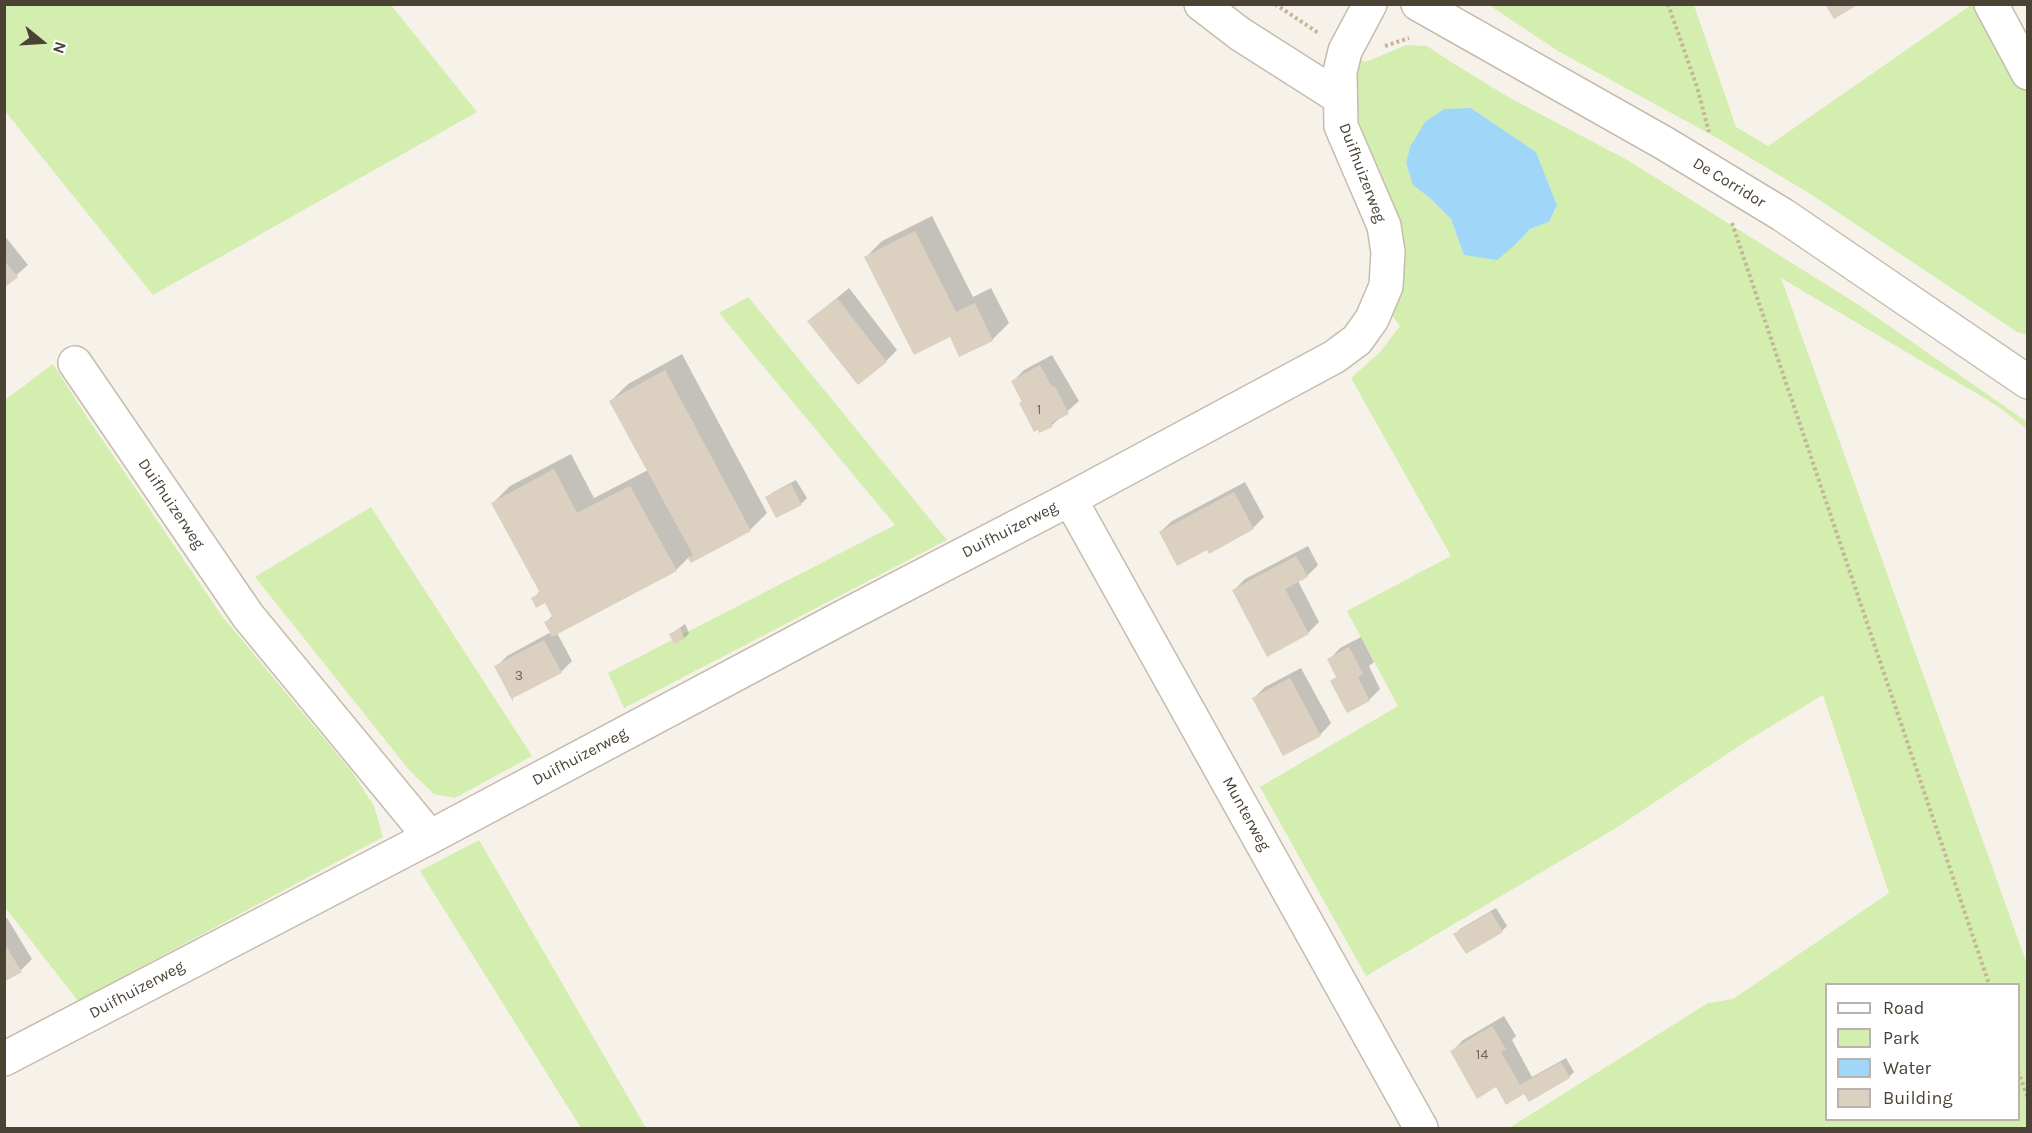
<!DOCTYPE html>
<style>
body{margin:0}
#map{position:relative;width:2032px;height:1133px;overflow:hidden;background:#f6f2e9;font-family:Karla,sans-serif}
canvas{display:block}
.frame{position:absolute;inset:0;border:6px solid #4b4236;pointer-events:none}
.legend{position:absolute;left:1825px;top:983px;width:195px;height:138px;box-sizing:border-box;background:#fff;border:2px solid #b7b3af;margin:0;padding:8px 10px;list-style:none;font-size:18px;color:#4b4236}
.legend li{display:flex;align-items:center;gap:12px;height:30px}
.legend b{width:30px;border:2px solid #b7b3af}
.north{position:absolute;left:12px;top:12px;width:60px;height:60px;-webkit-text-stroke:4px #fff;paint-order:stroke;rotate:108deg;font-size:16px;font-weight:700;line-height:24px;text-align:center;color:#4b4236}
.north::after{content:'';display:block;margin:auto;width:21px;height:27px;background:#4b4236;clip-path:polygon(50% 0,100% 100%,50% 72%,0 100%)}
</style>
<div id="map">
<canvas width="2032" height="1133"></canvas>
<div class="frame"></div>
<ul class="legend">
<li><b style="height:8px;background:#fff"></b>Road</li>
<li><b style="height:16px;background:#d3eeae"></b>Park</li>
<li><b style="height:16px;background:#a0d7f8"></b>Water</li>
<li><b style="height:16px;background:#dcd0c0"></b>Building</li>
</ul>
<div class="north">N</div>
</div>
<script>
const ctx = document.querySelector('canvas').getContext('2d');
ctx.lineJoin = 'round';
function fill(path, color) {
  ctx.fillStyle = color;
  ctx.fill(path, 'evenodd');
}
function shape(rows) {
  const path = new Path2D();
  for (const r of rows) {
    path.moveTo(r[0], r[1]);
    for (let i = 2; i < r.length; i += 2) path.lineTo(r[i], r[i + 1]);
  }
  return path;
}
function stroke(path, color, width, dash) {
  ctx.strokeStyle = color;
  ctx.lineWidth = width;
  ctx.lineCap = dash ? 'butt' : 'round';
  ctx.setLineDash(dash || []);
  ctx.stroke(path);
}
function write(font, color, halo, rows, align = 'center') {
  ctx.font = font + ' Karla,sans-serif';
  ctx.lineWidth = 5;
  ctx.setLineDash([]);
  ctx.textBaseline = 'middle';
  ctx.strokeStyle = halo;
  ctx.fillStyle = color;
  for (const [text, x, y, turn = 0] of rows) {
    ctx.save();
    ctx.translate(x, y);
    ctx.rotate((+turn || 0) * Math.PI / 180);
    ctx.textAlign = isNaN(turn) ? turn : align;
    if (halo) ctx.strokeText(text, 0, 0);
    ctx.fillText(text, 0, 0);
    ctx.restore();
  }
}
const green = shape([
 [4,5,391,5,477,112,153,295,5,111],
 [1489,5,1694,5,1736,127,1768,146,1971,5,1980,5,2027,92,2027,335,2017,332,1812,195,1717,138,1558,51],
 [1406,45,1427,46,1451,62,1510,98,1629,161,1862,307,2027,422,2027,429,1996,405,1781,278,2027,964,2027,1128,1509,1128,1708,1003,1733,999,1889,893,1823,695,1745,742,1616,828,1366,976,1260,787,1398,706,1347,611,1451,556,1351,378,1380,352,1400,326,1391,314,1402,285,1406,256,1400,224,1358,127,1353,94,1358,59,1366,62],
 [1471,108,1536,152,1557,205,1549,222,1530,229,1514,246,1464,255,1451,219,1431,199,1414,185,1406,163,1410,147],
 [1826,984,2018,984,2018,1120,1826,1120],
 [748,297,947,540,624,708,608,673,895,525,719,313],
 [53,364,87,417,222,616,352,772,374,806,383,837,78,1001,4,906,5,400],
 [371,507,532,756,455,798,434,794,410,771,255,577],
 [479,840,646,1128,581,1128,420,871]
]);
const water = shape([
 [1471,108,1536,152,1557,205,1549,222,1530,229,1514,246,1497,260,1464,255,1451,219,1431,199,1413,185,1406,163,1410,147,1425,122,1444,109]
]);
const shadow = shape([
 [932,216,973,297,991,288,1009,323,992,340,866,257,882,241],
 [4,235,28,265,4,286],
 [849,288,897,350,886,361,809,321],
 [682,354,767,513,750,530,691,561,689,557,676,570,557,633,572,661,561,672,496,667,507,656,551,632,546,622,553,615,546,601,533,599,540,591,493,503,510,486,571,454,594,498,648,470,611,401,628,384],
 [1052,355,1079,401,1052,425,1040,431,1013,381,1024,370],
 [796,480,807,498,802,503,777,516,767,498,772,493],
 [1245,482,1264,517,1253,528,1208,548,1160,532,1172,521],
 [1308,546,1318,565,1307,576,1298,581,1319,622,1308,633,1234,590,1245,579],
 [685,624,689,633,684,638,671,634],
 [1361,637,1374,662,1369,666,1380,689,1369,700,1337,676,1329,660,1340,648],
 [1301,668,1331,723,1320,735,1284,754,1254,698,1265,687],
 [1496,908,1507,926,1502,931,1455,934,1460,929],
 [7,918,32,959,21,970,4,981,4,920],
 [1504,1016,1516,1036,1512,1040,1532,1077,1566,1058,1574,1072,1569,1077,1525,1091,1496,1085,1452,1051,1463,1040]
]);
const building = shape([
 [1825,4,1859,4,1834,19],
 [915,231,956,312,975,303,993,341,959,357,950,337,914,355,864,257],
 [4,260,18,277,4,288],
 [837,298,887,362,858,385,807,321],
 [1040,365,1052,387,1054,385,1069,414,1051,423,1053,427,1039,433,1038,430,1034,432,1019,403,1022,402,1011,381],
 [665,370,751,531,691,563,688,559,693,555,609,401],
 [554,469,577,513,630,486,677,571,552,637,544,622,553,618,545,603,536,608,531,598,540,593,491,503],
 [791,484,802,505,776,518,765,497],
 [1234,492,1254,529,1209,554,1207,550,1177,566,1159,532],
 [1296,556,1308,577,1285,589,1309,634,1267,657,1232,590],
 [680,628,685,639,674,644,669,634],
 [544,640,562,673,513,698,513,702,494,666],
 [1349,647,1363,674,1358,677,1370,701,1347,713,1330,681,1336,677,1327,659],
 [1290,678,1321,736,1283,756,1252,698],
 [1491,912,1503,932,1466,954,1453,934],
 [4,943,22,972,4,982],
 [1492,1026,1506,1049,1501,1052,1520,1085,1561,1062,1570,1078,1529,1102,1524,1094,1506,1105,1496,1087,1477,1099,1450,1051]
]);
const path = shape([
 [1275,4,1320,34],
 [1668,4,1697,87,1709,132],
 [1385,46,1409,38],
 [1732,223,1989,984],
 [2018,1071,2028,1098]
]);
const minor = shape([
 [1201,4,1240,34,1339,97],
 [1418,4,1664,143,1783,215,2028,382],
 [1991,4,2028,73],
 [75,363,248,616,430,837],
 [1070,499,1421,1128],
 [4,1059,430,837,843,617,1070,499,1334,357,1357,340,1372,319,1386,286,1388,252,1384,226,1341,126,1340,72,1345,51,1370,4]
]);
const numberNames = [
 ["1",1039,410],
 ["3",519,676],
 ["14",1482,1055]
];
const streetNames = [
 ["Duifhuizerweg",1362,173,69],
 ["De Corridor",1729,183,31],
 ["Duifhuizerweg",171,504,56],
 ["Duifhuizerweg",1010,530,-27],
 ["Duifhuizerweg",580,757,-28],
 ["Munterweg",1246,814,61],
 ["Duifhuizerweg",137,990,-28]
];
fill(green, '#d3eeae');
fill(water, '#a0d7f8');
fill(shadow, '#0003');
fill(building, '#dcd0c0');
stroke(minor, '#c6bcad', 36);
stroke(path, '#c6b59a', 4, [3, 3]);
stroke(minor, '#fff', 33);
write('14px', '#6f6658', null, numberNames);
write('16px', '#4b4236', '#fff', streetNames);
</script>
